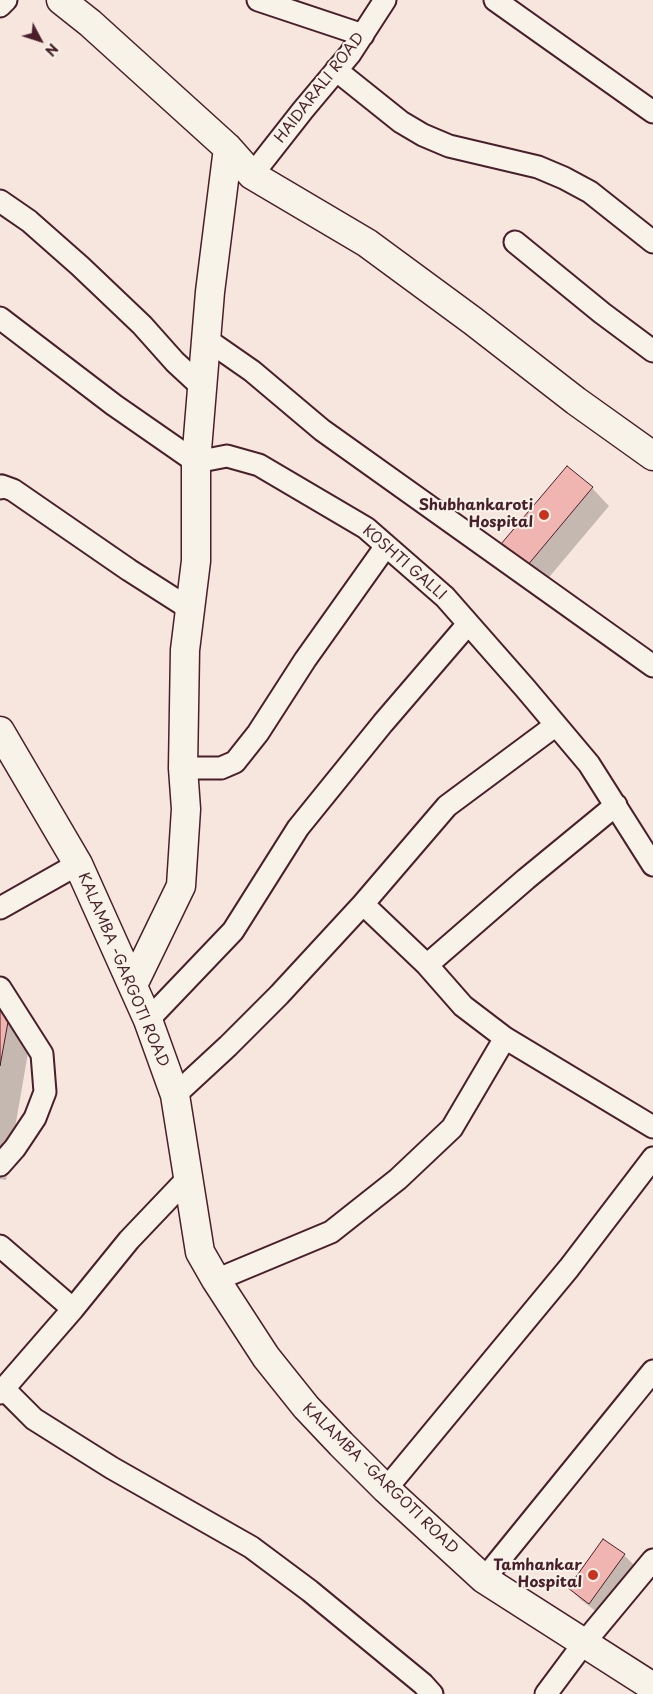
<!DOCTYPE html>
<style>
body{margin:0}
#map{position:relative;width:653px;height:1694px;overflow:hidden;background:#f6e6dd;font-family:"Playpen Sans",sans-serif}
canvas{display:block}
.north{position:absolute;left:15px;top:15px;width:50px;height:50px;-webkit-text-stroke:4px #f7f3e8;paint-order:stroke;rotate:130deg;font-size:14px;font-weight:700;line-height:20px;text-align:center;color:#4a1f2b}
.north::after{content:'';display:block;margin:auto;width:18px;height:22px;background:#4a1f2b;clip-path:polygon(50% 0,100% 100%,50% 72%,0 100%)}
</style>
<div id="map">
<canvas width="653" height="1694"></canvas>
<div class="north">N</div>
</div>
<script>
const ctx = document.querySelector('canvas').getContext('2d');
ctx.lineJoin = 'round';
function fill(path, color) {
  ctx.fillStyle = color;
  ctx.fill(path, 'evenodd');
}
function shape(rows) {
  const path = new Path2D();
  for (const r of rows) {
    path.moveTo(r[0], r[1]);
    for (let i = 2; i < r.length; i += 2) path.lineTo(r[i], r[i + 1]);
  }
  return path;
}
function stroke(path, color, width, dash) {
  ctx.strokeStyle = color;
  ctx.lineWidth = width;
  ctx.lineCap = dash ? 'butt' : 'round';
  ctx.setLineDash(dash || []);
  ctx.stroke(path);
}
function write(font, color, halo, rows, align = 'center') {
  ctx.font = font + ' "Playpen Sans",sans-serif';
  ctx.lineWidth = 4;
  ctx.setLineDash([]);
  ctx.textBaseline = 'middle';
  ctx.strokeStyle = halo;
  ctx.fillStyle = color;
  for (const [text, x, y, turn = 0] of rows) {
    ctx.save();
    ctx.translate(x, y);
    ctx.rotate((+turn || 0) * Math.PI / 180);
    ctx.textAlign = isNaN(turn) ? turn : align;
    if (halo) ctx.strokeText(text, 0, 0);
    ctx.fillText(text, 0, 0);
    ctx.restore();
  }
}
const shadow = shape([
 [592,488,609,506,545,582,520,561],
 [0,1000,33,1024,6,1180,0,1179],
 [624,1555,636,1567,601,1615,581,1600,569,1588]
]);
const building = shape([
 [567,466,593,487,527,566,501,544,567,466],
 [0,998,12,1000,0,1066,0,998],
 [603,1539,625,1554,589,1604,568,1588,603,1539]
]);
const street = shape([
 [258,0,363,35],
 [495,0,653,112],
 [0,6,6,0],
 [336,70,401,122,423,135,449,146,538,167,564,178,590,192,653,242],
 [252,175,303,110,350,54,385,0],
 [0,201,29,221,80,266,142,325,175,362,202,387],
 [515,242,602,313,653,351],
 [0,318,114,405,196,462,227,456,259,465,366,528,445,597,525,688,589,764,653,865],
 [206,339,252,371,322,430,653,666],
 [0,488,2,486,13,490,129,570,190,609],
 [183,768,221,768,235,762,258,733,305,660,386,546],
 [363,904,427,965,463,1006,505,1038,653,1127],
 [0,908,78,864],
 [427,965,526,879,616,805],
 [0,988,42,1054,45,1092,35,1118,15,1148,0,1165],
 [148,1020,233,931,298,828,383,723,468,624],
 [175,1095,228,1046,279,995,363,904,447,806,556,725],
 [0,1246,73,1309],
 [216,1280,331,1232,398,1179,452,1128,505,1038],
 [4,1389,34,1419,112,1468,251,1547,310,1591,423,1684,432,1694],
 [0,1393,73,1309,129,1240,188,1178],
 [386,1489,569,1268,653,1158],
 [484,1579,653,1371],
 [546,1694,584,1643,653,1560]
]);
const secondary = shape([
 [61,0,90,23,228,148,252,175,367,243,473,321,576,401,653,456],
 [0,731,78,864,148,1020,175,1095,200,1252,216,1280,266,1357,306,1407,341,1444,386,1489,484,1579,653,1687],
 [133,985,181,886,186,809,183,768,185,650,196,561,196,462,210,292,228,148]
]);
const markers = [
 [544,515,6,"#c8321e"],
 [593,1575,6,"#c8321e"]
];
const streetNames = [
 ["HAIDARALI ROAD",320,88,-52],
 ["KOSHTI GALLI",404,563,41],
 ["KALAMBA -GARGOTI ROAD",123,970,67],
 ["KALAMBA -GARGOTI ROAD",380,1479,44]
];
const poiNames = [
 ["Shubhankaroti",533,506],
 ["Hospital",533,523],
 ["Tamhankar",582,1566],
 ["Hospital",582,1583]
];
fill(shadow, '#0003');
fill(building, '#f0b4b1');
stroke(building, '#4a1f2b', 1);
stroke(street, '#4a1f2b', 25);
stroke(secondary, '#4a1f2b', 31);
stroke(street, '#f7f3e8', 21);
stroke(secondary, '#f7f3e8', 28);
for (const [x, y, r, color] of markers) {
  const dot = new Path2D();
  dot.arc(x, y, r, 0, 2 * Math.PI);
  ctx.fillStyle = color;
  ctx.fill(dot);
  stroke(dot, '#f7f3e8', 2);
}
write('15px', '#4a1f2b', '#f7f3e8', streetNames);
write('bold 15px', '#4a1f2b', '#f7f3e8', poiNames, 'right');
</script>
